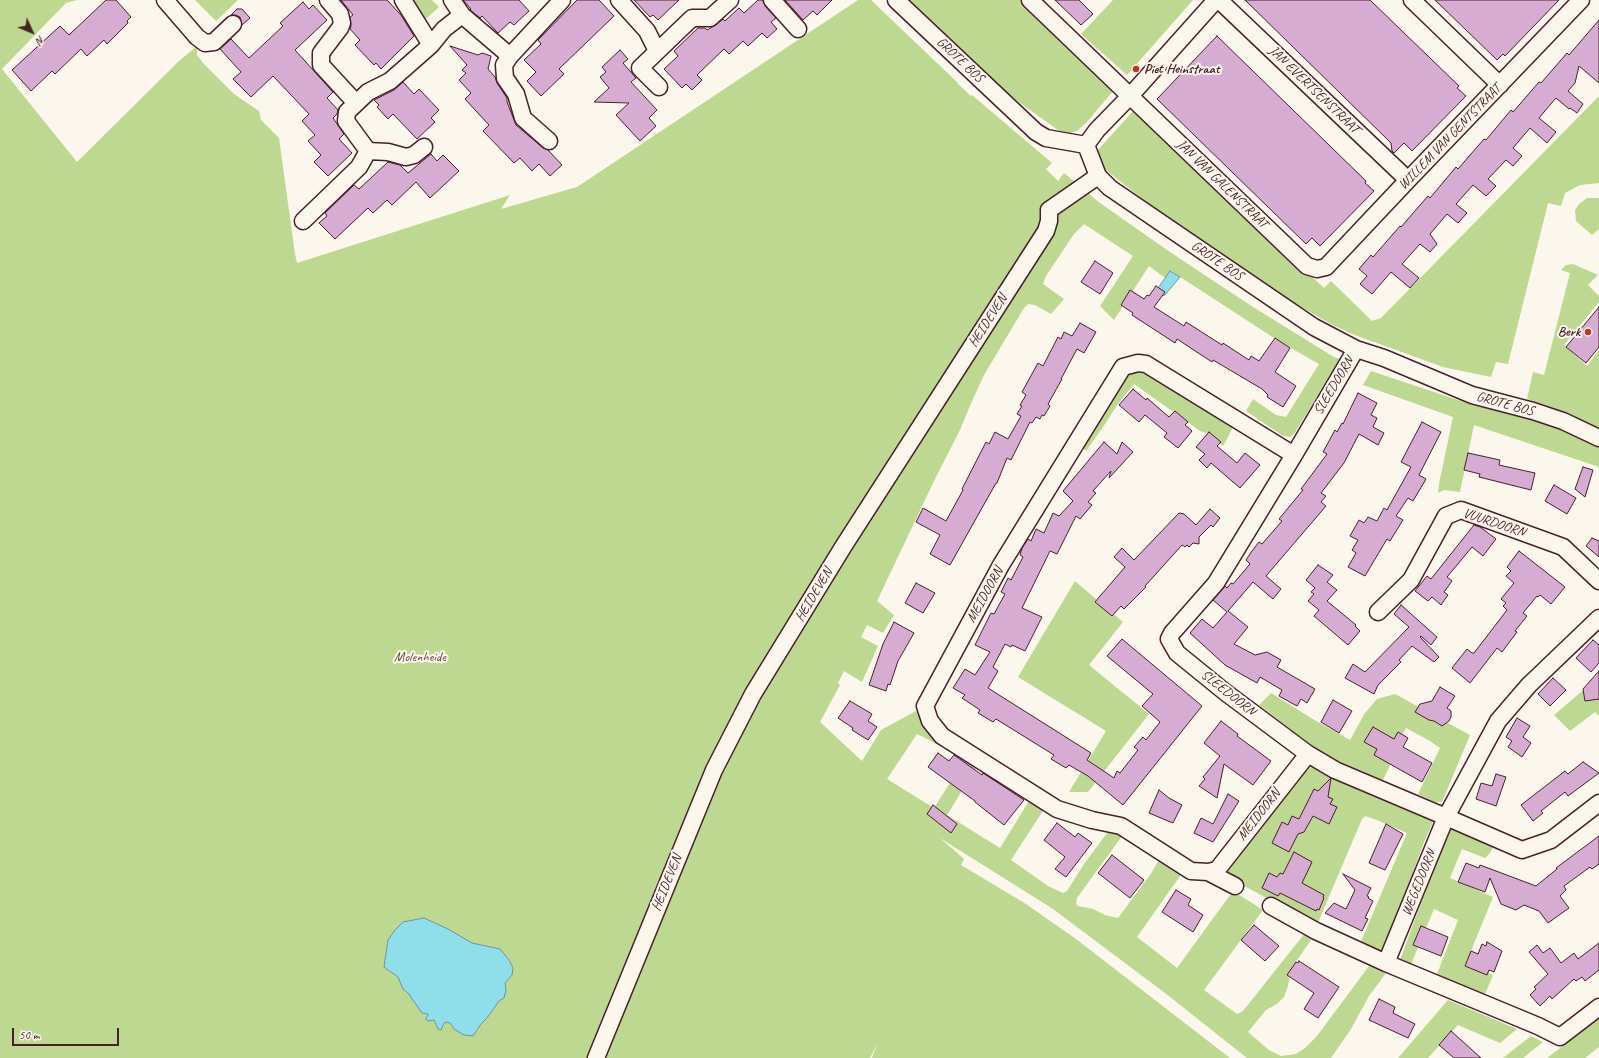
<!DOCTYPE html>
<style>
body{margin:0}
#map{position:relative;width:1599px;height:1058px;overflow:hidden;background:#fbf7ec;font-family:Caveat,sans-serif}
canvas{display:block}
.north{position:absolute;left:12px;top:12px;width:40px;height:40px;-webkit-text-stroke:3px #fbf7ec;paint-order:stroke;rotate:134deg;font-size:11px;font-weight:700;line-height:16px;text-align:center;color:#4a1f2b}
.north::after{content:'';display:block;margin:auto;width:14px;height:18px;background:#4a1f2b;clip-path:polygon(50% 0,100% 100%,50% 72%,0 100%)}
.scale{position:absolute;left:12px;top:1028px;width:107px;height:18px;box-sizing:border-box;border:2px solid #4a1f2b;border-top:0;padding-left:5px;font-size:12px;line-height:14px;white-space:nowrap;color:#4a1f2b;-webkit-text-stroke:3px #fbf7ec;paint-order:stroke}
</style>
<div id="map">
<canvas width="1599" height="1058"></canvas>
<div class="north">N</div>
<div class="scale">50 m</div>
</div>
<script>
const ctx = document.querySelector('canvas').getContext('2d');
ctx.lineJoin = 'round';
function fill(path, color) {
  ctx.fillStyle = color;
  ctx.fill(path, 'evenodd');
}
function shape(rows) {
  const path = new Path2D();
  for (const r of rows) {
    path.moveTo(r[0], r[1]);
    for (let i = 2; i < r.length; i += 2) path.lineTo(r[i], r[i + 1]);
  }
  return path;
}
function stroke(path, color, width, dash) {
  ctx.strokeStyle = color;
  ctx.lineWidth = width;
  ctx.lineCap = dash ? 'butt' : 'round';
  ctx.setLineDash(dash || []);
  ctx.stroke(path);
}
function write(font, color, halo, rows, align = 'center') {
  ctx.font = font + ' Caveat,sans-serif';
  ctx.lineWidth = 4;
  ctx.setLineDash([]);
  ctx.textBaseline = 'middle';
  ctx.strokeStyle = halo;
  ctx.fillStyle = color;
  for (const [text, x, y, turn = 0] of rows) {
    ctx.save();
    ctx.translate(x, y);
    ctx.rotate((+turn || 0) * Math.PI / 180);
    ctx.textAlign = isNaN(turn) ? turn : align;
    if (halo) ctx.strokeText(text, 0, 0);
    ctx.fillText(text, 0, 0);
    ctx.restore();
  }
}
const green = shape([
 [0,0,77,0,66,3,2,69,77,162,179,61,197,46,197,55,204,64,234,94,259,111,261,120,279,138,295,254,297,263,510,195,501,209,577,187,858,0,871,0,958,83,958,84,971,96,972,95,1052,163,1046,169,1058,181,1064,173,1100,203,1170,252,1253,307,1334,357,1340,359,1294,434,1290,437,1283,436,1246,411,1253,399,1276,415,1286,417,1319,364,1277,340,1171,271,1165,278,1149,266,1114,320,1100,306,1133,256,1084,224,1074,234,1046,276,1043,284,1064,299,1051,314,1035,305,1028,304,1024,308,984,375,969,408,960,430,934,481,877,601,894,615,883,633,867,625,861,637,878,646,862,682,844,671,838,683,840,685,820,722,862,761,881,730,916,711,953,736,943,747,917,734,887,779,934,808,972,748,984,755,947,815,1000,848,1037,788,1052,797,1011,860,1048,886,1063,893,1067,891,1084,864,1113,825,1125,832,1077,898,1076,904,1078,906,1093,909,1105,915,1118,918,1150,875,1162,855,1185,869,1137,937,1177,968,1233,891,1263,910,1204,990,1237,1014,1243,1011,1305,933,1313,937,1291,969,1288,986,1284,997,1277,1004,1266,1010,1248,1032,1269,1050,1281,1056,1296,1054,1305,1048,1317,1036,1369,966,1386,973,1369,996,1351,1029,1331,1058,1247,1058,1165,993,1053,909,940,838,964,859,961,865,1026,904,1076,939,1230,1058,872,1058,877,1044,870,1058,0,1058],
 [195,0,238,0,216,21],
 [412,0,432,0,439,7,425,20,410,4],
 [906,0,1020,0,1113,87,1114,90,1086,123,1077,131,1070,133,1058,130,1020,103,980,70],
 [1113,0,1193,0,1127,75,1081,34],
 [1599,96,1599,183,1580,185,1565,193,1561,206,1548,203,1508,364,1496,362,1491,377,1443,367,1352,334,1329,323,1291,301,1161,214,1096,162,1097,151,1134,110,1324,288,1331,281,1372,321,1381,318],
 [1587,198,1599,198,1599,229,1592,235,1576,221,1575,210,1579,204],
 [1573,264,1598,275,1588,285,1599,296,1599,302,1564,345,1587,366,1599,350,1599,427,1527,399,1533,372,1544,375,1570,273,1561,270,1566,265],
 [1145,365,1235,424,1223,446,1209,434,1200,431,1134,384,1118,404,1103,427,1086,451,1075,442,1111,377],
 [1371,371,1473,405,1520,415,1548,424,1599,447,1599,467,1474,425,1460,492,1444,490,1438,493,1439,484,1453,417,1363,385],
 [1075,581,1123,622,1089,665,1149,714,1088,792,1069,792,1106,731,1018,677],
 [1588,686,1599,696,1599,716,1595,712,1570,731,1554,715],
 [1271,693,1311,718,1350,740,1365,713,1377,699,1395,694,1470,735,1442,802,1435,802,1418,794,1440,748,1430,741,1406,728,1397,744,1427,760,1419,775,1392,761,1383,780,1324,755,1259,705],
 [1309,766,1429,817,1433,822,1424,842,1383,955,1359,946,1407,833,1377,820,1365,816,1362,819,1317,925,1218,872],
 [1452,830,1457,830,1494,846,1489,854,1485,858,1462,849,1450,878,1493,897,1466,963,1493,975,1483,999,1435,979,1458,920,1434,909,1409,969,1399,963,1447,831],
 [1448,1000,1517,1029,1500,1043,1458,1025,1428,1058,1398,1058],
 [1599,1018,1599,1047,1585,1058,1547,1058],
 [1531,1036,1543,1042,1523,1058,1503,1058]
]);
const water = shape([
 [1170,271,1180,277,1164,296,1156,291,1170,271],
 [424,918,448,929,472,943,500,949,509,960,513,968,512,975,505,983,506,990,504,998,499,1001,487,1018,481,1024,473,1036,464,1035,454,1029,450,1023,447,1022,444,1023,441,1030,438,1029,434,1020,428,1021,426,1019,428,1014,422,1013,408,993,403,989,398,977,384,967,388,940,395,930,403,922,424,918]
]);
const building = shape([
 [106,0,116,0,131,17,127,21,128,23,107,44,104,40,87,56,81,49,55,74,52,71,31,91,12,70,60,26,69,35,106,0],
 [341,0,387,0,401,15,414,36,381,69,376,63,374,65,355,45,360,40,350,29,351,26,350,17,353,15,341,0],
 [463,0,519,0,529,11,514,25,510,22,498,33,482,16,480,18,470,10,471,9,463,0],
 [577,0,599,0,614,16,559,69,564,74,541,96,527,81,536,72,524,60,541,44,538,40,577,0],
 [634,0,679,0,658,20,653,15,650,17,634,0],
 [758,0,763,0,765,6,776,18,771,22,777,29,767,38,762,33,748,46,743,41,729,54,724,49,697,75,702,80,692,90,686,84,682,88,664,69,678,56,674,51,698,28,705,28,707,30,716,25,723,19,725,21,739,8,744,13,758,0],
 [785,0,832,0,817,15,813,11,803,20,785,0],
 [1055,0,1079,0,1093,14,1081,25,1055,0],
 [1245,0,1370,0,1459,86,1457,88,1466,96,1412,151,1404,143,1394,153,1392,151,1391,143,1245,0],
 [1435,0,1559,0,1505,56,1503,54,1497,60,1435,0],
 [303,2,309,9,313,5,327,20,295,50,333,92,327,98,338,110,337,114,333,118,344,134,339,139,352,153,328,176,314,162,321,155,308,141,315,135,302,121,309,114,273,76,251,97,233,79,241,72,220,49,231,39,249,58,283,26,280,23,303,2],
 [237,9,242,9,250,18,242,25,240,17,235,15,231,15,237,9],
 [1599,20,1599,83,1579,66,1575,83,1568,91,1583,104,1577,113,1570,108,1569,109,1556,98,1539,118,1556,132,1547,143,1530,128,1513,148,1522,156,1513,166,1506,160,1488,179,1496,186,1486,196,1473,185,1456,204,1467,213,1458,223,1447,214,1430,234,1437,244,1430,252,1420,244,1402,264,1419,278,1410,288,1391,272,1372,294,1360,284,1367,276,1359,269,1371,255,1373,257,1400,226,1401,227,1428,196,1430,198,1456,167,1458,169,1484,139,1486,140,1511,110,1513,112,1539,82,1541,83,1567,53,1569,55,1599,20],
 [1217,36,1366,181,1365,183,1374,191,1320,246,1312,238,1306,244,1157,99,1217,36],
 [450,46,478,55,482,53,491,56,488,69,495,77,497,83,507,98,507,102,516,125,543,148,548,150,562,165,550,176,539,164,532,171,520,158,514,163,483,131,489,125,465,99,471,93,459,80,466,73,462,70,467,65,450,46],
 [620,50,628,59,623,63,636,78,631,82,657,110,649,118,656,126,640,141,616,115,629,103,594,102,609,88,600,77,606,72,602,67,620,50],
 [403,82,414,94,419,89,439,110,431,118,435,122,417,139,393,114,388,119,377,107,379,105,374,100,394,90,403,82],
 [431,154,437,161,443,155,459,171,430,198,416,182,392,205,387,200,373,213,368,208,335,239,319,223,327,216,325,213,354,185,359,189,388,162,400,165,408,173,431,154],
 [1095,261,1113,273,1100,294,1081,282,1095,261],
 [1156,286,1165,292,1154,307,1184,326,1186,322,1222,345,1223,343,1249,360,1251,356,1259,361,1275,338,1290,348,1275,372,1296,386,1283,407,1267,397,1268,395,1262,389,1213,360,1212,362,1177,339,1175,343,1132,315,1133,313,1121,305,1130,290,1144,299,1147,295,1149,296,1156,286],
 [1599,307,1599,347,1586,363,1566,347,1599,307],
 [1080,323,1096,332,1084,353,1077,349,1061,379,1062,379,1048,404,1050,406,1044,416,1042,415,1040,419,1036,417,1032,423,1030,422,1011,460,1007,458,997,483,996,483,950,565,930,554,940,535,916,522,923,508,946,521,963,490,962,489,986,442,989,444,995,432,1008,439,1021,416,1017,414,1022,406,1020,405,1026,395,1022,392,1038,363,1043,366,1058,337,1061,339,1064,332,1072,336,1080,323],
 [1133,389,1146,400,1147,398,1169,417,1175,411,1188,422,1185,425,1192,431,1178,448,1164,437,1167,433,1145,415,1139,422,1119,405,1133,389],
 [1358,393,1377,403,1371,415,1377,418,1373,427,1384,433,1378,445,1359,434,1344,463,1321,493,1326,496,1321,502,1326,506,1266,576,1281,589,1273,599,1253,582,1228,611,1248,627,1234,644,1255,655,1267,652,1281,660,1277,667,1315,689,1307,703,1301,699,1297,706,1279,696,1282,690,1260,677,1257,683,1225,665,1190,633,1202,619,1213,628,1227,612,1213,600,1225,586,1227,588,1231,583,1233,584,1250,564,1246,560,1252,551,1259,542,1262,544,1282,521,1279,519,1303,490,1301,489,1327,454,1323,452,1335,430,1337,432,1342,423,1343,424,1358,393],
 [1422,422,1441,432,1419,475,1426,479,1413,501,1408,498,1396,516,1403,520,1390,541,1387,539,1365,576,1348,567,1356,553,1352,550,1358,540,1350,536,1359,520,1364,523,1368,517,1377,521,1384,508,1387,510,1411,467,1401,462,1422,422],
 [1209,432,1221,442,1217,446,1237,463,1245,453,1260,465,1240,488,1211,463,1207,468,1199,460,1205,454,1196,447,1209,432],
 [1104,442,1117,454,1122,442,1133,452,1109,478,1111,471,1093,491,1096,493,1088,502,1092,505,1080,519,1076,516,1057,554,1050,551,1022,608,1042,617,1025,651,1012,645,1011,647,1005,644,993,667,998,671,988,688,1091,753,1087,760,1114,778,1117,771,1120,773,1138,750,1134,747,1143,737,1146,740,1160,722,1142,706,1153,694,1107,656,1122,639,1202,706,1123,805,1088,776,1069,765,1066,768,1051,759,1054,755,996,719,993,722,978,713,980,710,962,698,965,695,953,688,965,669,975,675,990,652,975,645,991,613,994,614,1005,594,1001,592,1008,578,1011,580,1023,557,1020,555,1022,548,1028,539,1031,541,1036,529,1044,533,1053,513,1059,516,1073,501,1063,491,1104,442],
 [1468,453,1500,460,1499,465,1535,473,1531,490,1479,477,1480,474,1464,470,1468,453],
 [1583,467,1593,470,1585,497,1575,489,1583,467],
 [1554,485,1576,498,1567,514,1545,501,1554,485],
 [1210,509,1220,518,1213,527,1211,525,1199,537,1199,544,1193,543,1189,547,1187,545,1185,547,1182,545,1145,586,1146,587,1124,609,1121,606,1112,616,1095,602,1125,567,1114,557,1122,548,1134,560,1179,513,1184,514,1196,525,1210,509],
 [1474,525,1480,527,1496,539,1483,556,1472,547,1447,577,1452,581,1444,592,1448,595,1441,605,1432,597,1428,601,1415,591,1427,576,1431,579,1474,525],
 [1592,538,1599,541,1599,557,1586,546,1592,538],
 [1519,551,1565,587,1551,604,1540,595,1538,597,1537,596,1523,613,1527,616,1515,631,1517,632,1502,652,1497,648,1470,683,1452,668,1467,649,1472,653,1474,653,1507,610,1503,606,1506,603,1501,599,1514,583,1506,576,1511,571,1507,567,1519,551],
 [1318,565,1333,575,1327,582,1337,590,1327,601,1356,625,1355,626,1360,631,1348,645,1314,616,1319,610,1308,601,1314,594,1311,592,1315,588,1306,580,1318,565],
 [916,583,935,593,923,613,905,603,916,583],
 [1401,605,1437,637,1431,645,1421,636,1420,637,1439,657,1434,662,1412,646,1399,660,1401,662,1378,685,1374,694,1345,678,1353,664,1365,672,1409,627,1394,614,1401,605],
 [894,622,914,633,898,661,890,685,888,684,886,691,869,685,883,644,894,622],
 [1593,640,1599,645,1599,663,1591,672,1576,658,1593,640],
 [1599,671,1599,699,1585,701,1583,689,1599,671],
 [1553,678,1566,690,1550,706,1538,694,1553,678],
 [1440,687,1455,696,1447,708,1451,711,1451,717,1449,721,1442,726,1434,721,1429,720,1415,712,1420,704,1432,701,1440,687],
 [1333,700,1352,711,1339,733,1321,722,1333,700],
 [850,701,872,714,868,721,877,727,868,740,852,730,853,728,838,718,850,701],
 [1517,718,1530,726,1523,737,1531,743,1522,757,1508,747,1512,741,1506,737,1517,718],
 [1221,721,1238,734,1237,736,1271,761,1253,785,1224,764,1217,798,1199,786,1205,779,1203,777,1220,756,1204,743,1221,721],
 [1373,727,1394,739,1398,732,1408,738,1403,747,1432,763,1422,782,1374,755,1377,749,1364,742,1373,727],
 [938,753,949,761,954,755,982,775,983,773,1024,800,1004,825,975,802,975,801,928,767,938,753],
 [1583,762,1599,773,1568,796,1565,792,1541,811,1543,813,1533,821,1521,805,1565,771,1568,774,1583,762],
 [1496,774,1506,777,1496,806,1476,799,1481,783,1492,786,1496,774],
 [1331,778,1328,797,1333,799,1330,804,1337,807,1329,824,1313,816,1304,832,1298,834,1289,852,1272,843,1282,822,1288,825,1292,816,1299,819,1314,789,1318,791,1331,778],
 [1159,790,1169,798,1182,805,1173,823,1149,813,1159,790],
 [1228,794,1239,801,1213,842,1194,833,1201,818,1213,824,1228,794],
 [933,805,957,824,951,833,927,814,933,805],
 [1057,823,1075,837,1078,833,1092,843,1066,877,1055,869,1065,857,1044,840,1057,823],
 [1386,824,1403,834,1385,870,1369,863,1386,824],
 [1599,836,1599,864,1592,869,1590,867,1564,886,1566,890,1560,896,1569,908,1548,923,1539,911,1524,905,1516,910,1501,904,1490,878,1485,892,1458,882,1466,863,1479,868,1480,865,1536,886,1557,869,1556,868,1599,836],
 [1294,852,1312,862,1302,883,1324,895,1323,897,1324,898,1319,910,1317,909,1316,911,1280,893,1278,896,1262,888,1269,873,1277,877,1280,873,1283,874,1294,852],
 [1112,855,1144,880,1130,898,1098,873,1112,855],
 [1343,874,1371,888,1367,896,1369,897,1368,898,1373,901,1365,918,1368,919,1362,931,1325,913,1334,903,1346,909,1355,890,1343,874],
 [1176,890,1191,899,1188,905,1203,915,1193,932,1162,912,1176,890],
 [1254,925,1279,946,1265,961,1241,940,1254,925],
 [1421,926,1448,937,1441,956,1413,945,1421,926],
 [1487,942,1502,951,1494,972,1489,970,1487,975,1465,966,1471,951,1478,954,1482,944,1486,946,1487,942],
 [1599,943,1599,970,1585,981,1582,977,1576,981,1574,979,1552,999,1550,996,1540,1006,1530,995,1536,989,1534,987,1548,974,1529,952,1537,945,1543,953,1550,948,1561,963,1574,953,1578,959,1599,943],
 [1299,961,1339,987,1318,1018,1304,1009,1314,993,1287,975,1296,962,1298,963,1299,961],
 [1379,999,1395,1007,1393,1013,1415,1024,1408,1038,1369,1020,1379,999],
 [1451,1031,1481,1058,1454,1058,1439,1045,1451,1031]
]);
const minor = shape([
 [165,0,197,37,205,43,214,42,233,24],
 [328,0,340,14,342,23,340,28,321,53,321,65,356,103],
 [403,0,431,45],
 [452,0,462,15,510,56],
 [619,0,647,31,657,51],
 [772,0,798,29],
 [896,0,1036,132,1046,138,1086,145],
 [1030,0,1307,266,1317,269,1326,267,1408,180,1581,0],
 [1219,0,1408,180],
 [1412,0,1500,85],
 [659,87,640,68,692,18,710,18,730,0],
 [549,141,523,118,516,94,505,78,504,65,510,56,562,0],
 [1086,145,1098,176,1110,188,1314,327,1356,349,1384,358,1472,395,1533,411,1563,421,1599,438],
 [1086,145,1097,130,1131,95,1216,0],
 [424,147,414,155,406,157,388,152,368,151,346,121,347,112,368,92,390,81,431,45,444,29,462,15],
 [303,221,359,167,368,151],
 [1356,349,1294,455,1216,583,1172,633,1169,639,1177,653,1225,692,1308,754,1335,770,1446,817,1522,850,1551,840,1599,803],
 [1294,455,1146,364,1138,363,1123,367,1001,565,925,706,930,721,942,736,1057,809,1092,820,1121,826,1191,871,1208,872,1217,870,1308,754],
 [1378,612,1411,580,1446,516,1461,510,1563,547,1599,581],
 [1599,618,1529,685,1498,721,1446,817,1386,963,1538,1026,1560,1037,1599,1007],
 [1208,872,1235,886],
 [1271,906,1316,931,1386,963],
 [596,1058,714,770,753,694,843,547,1046,231,1049,221,1049,210,1098,176]
]);
const markers = [
 [1136,69,4,"#c8321e"],
 [1588,332,4,"#c8321e"]
];
const streetNames = [
 ["GROTE BOS",960,60,43],
 ["JAN EVERTSENSTRAAT",1314,90,44],
 ["WILLEM VAN GENTSTRAAT",1450,137,-46],
 ["JAN VAN GALENSTRAAT",1222,184,44],
 ["GROTE BOS",1217,261,34],
 ["HEIDEVEN",988,321,-57],
 ["SLEEDOORN",1334,386,-59],
 ["GROTE BOS",1505,404,15],
 ["VUURDOORN",1494,523,18],
 ["HEIDEVEN",814,595,-59],
 ["MEIDOORN",985,595,-61],
 ["SLEEDOORN",1228,693,38],
 ["MEIDOORN",1259,815,-52],
 ["HEIDEVEN",667,883,-68],
 ["WEGEDOORN",1419,883,-68]
];
const poiNames = [
 ["Piet Heinstraat",1144,69],
 ["Berk",1580,332,"right"]
];
const parkNames = [
 ["Molenheide",420,657]
];
fill(green, '#bdd890');
fill(water, '#8fdfeb');
stroke(water, '#73929e', 1);
fill(building, '#d6acd2');
stroke(building, '#4a1f2b', 1);
stroke(minor, '#4a1f2b', 19);
stroke(minor, '#fbf7ec', 16);
for (const [x, y, r, color] of markers) {
  const dot = new Path2D();
  dot.arc(x, y, r, 0, 2 * Math.PI);
  ctx.fillStyle = color;
  ctx.fill(dot);
  stroke(dot, '#fbf7ec', 1.5);
}
write('14px', '#4a1f2b', '#fbf7ec', streetNames);
write('bold 14px', '#4a1f2b', '#fbf7ec', poiNames, 'left');
write('14px', '#674d44', '#fbf7ec', parkNames);
</script>
